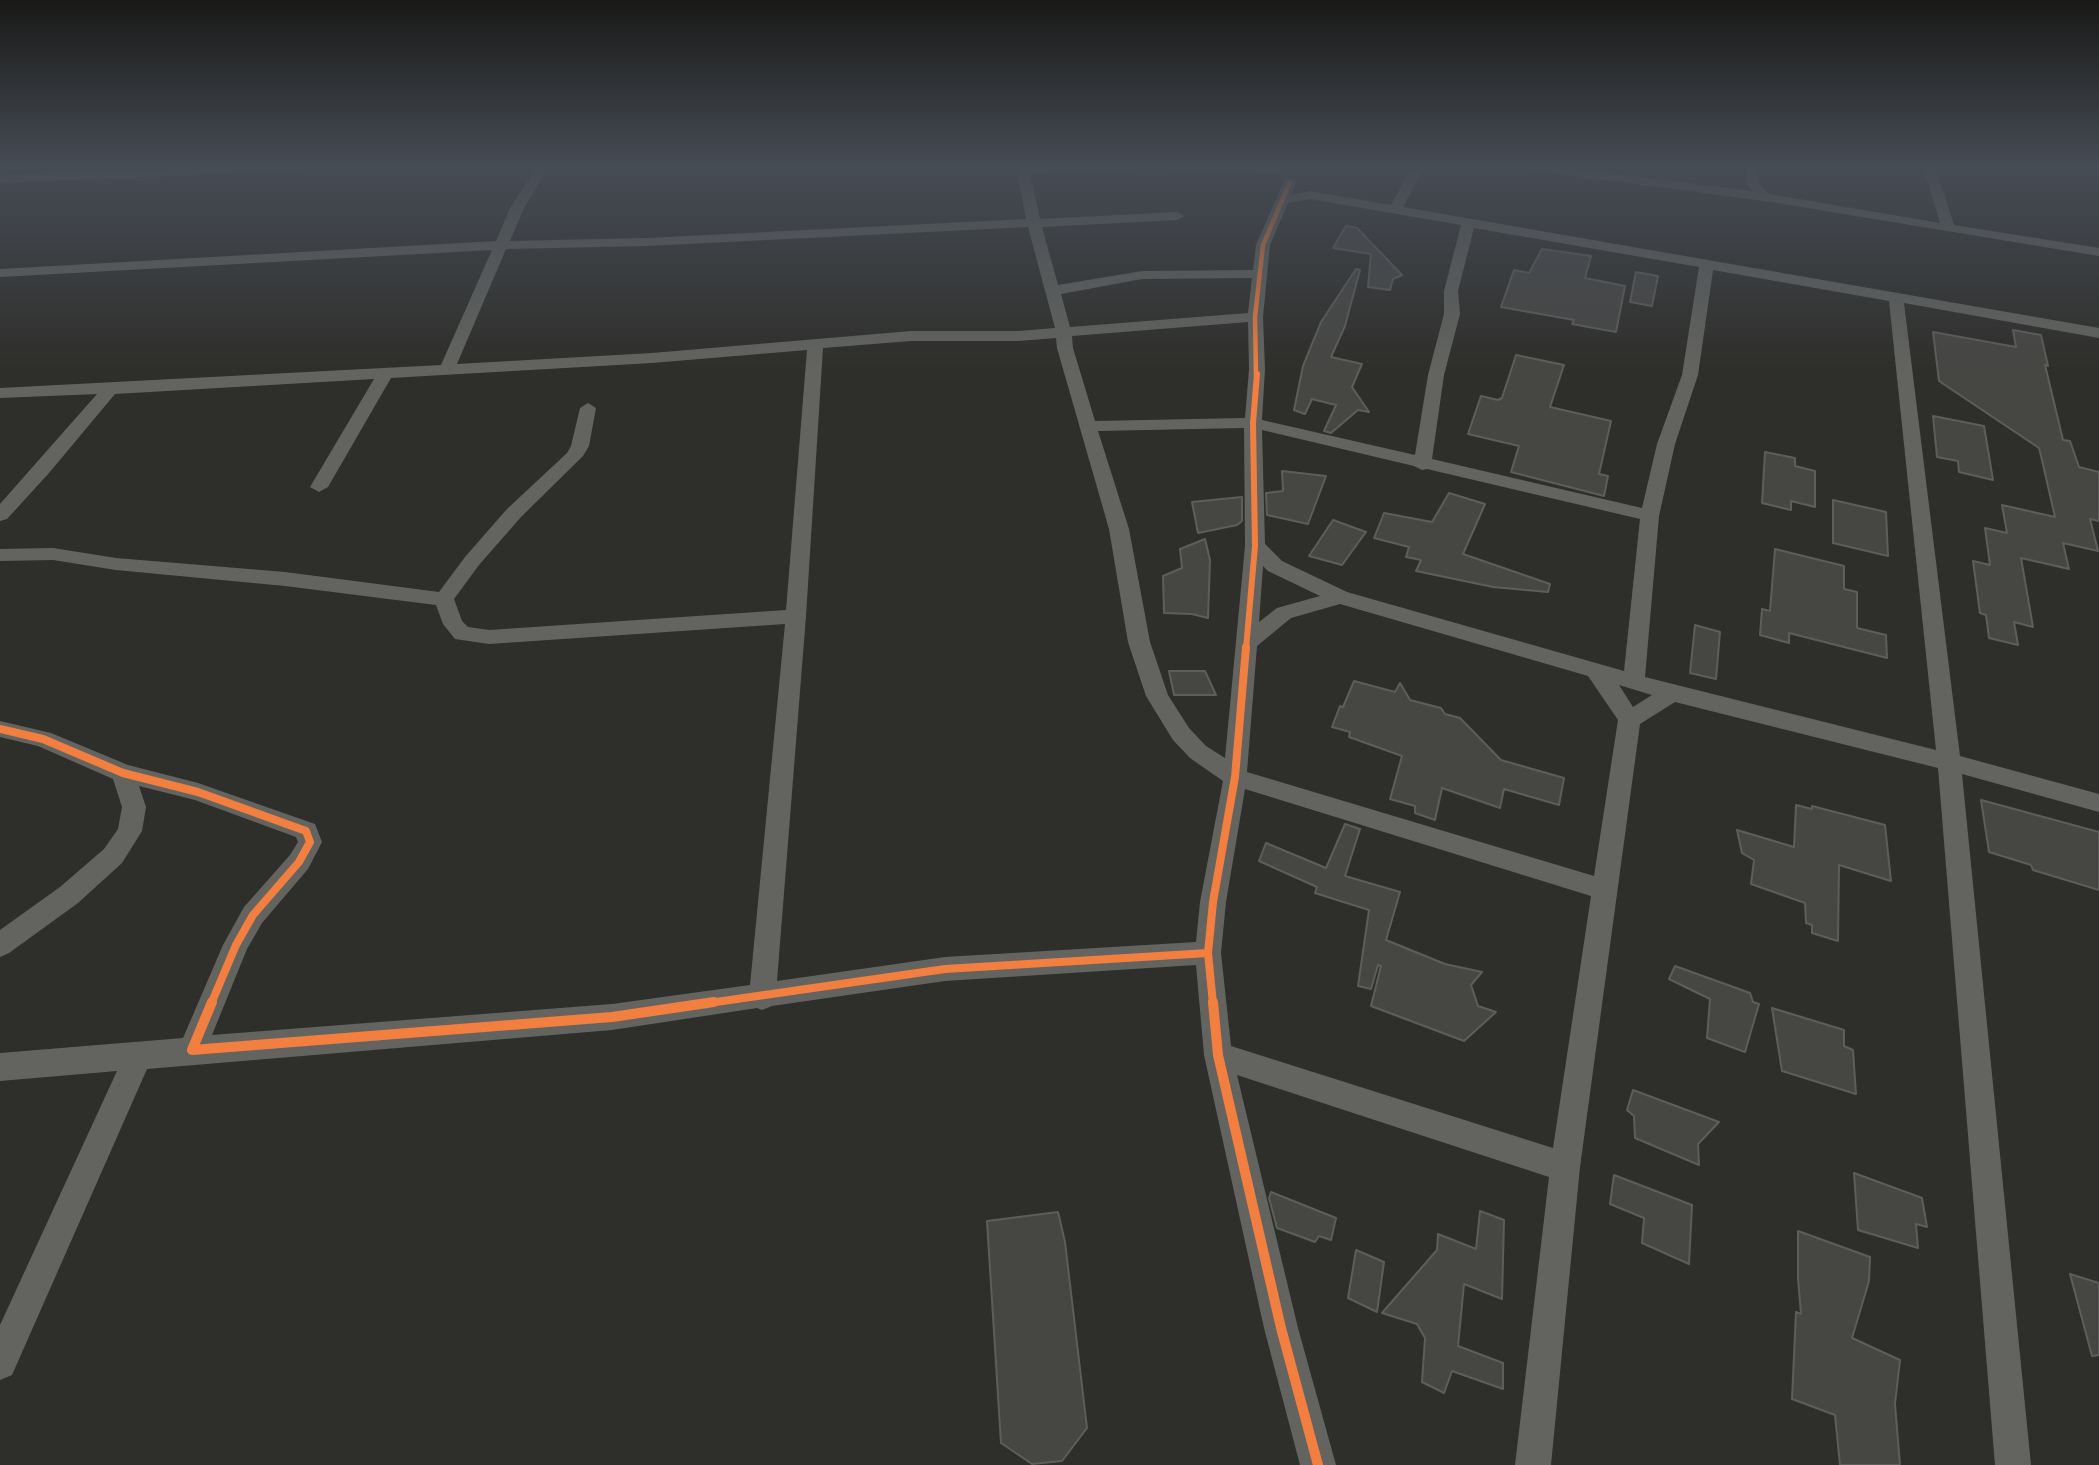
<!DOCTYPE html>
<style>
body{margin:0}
canvas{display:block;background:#2e2e2a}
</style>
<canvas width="2099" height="1465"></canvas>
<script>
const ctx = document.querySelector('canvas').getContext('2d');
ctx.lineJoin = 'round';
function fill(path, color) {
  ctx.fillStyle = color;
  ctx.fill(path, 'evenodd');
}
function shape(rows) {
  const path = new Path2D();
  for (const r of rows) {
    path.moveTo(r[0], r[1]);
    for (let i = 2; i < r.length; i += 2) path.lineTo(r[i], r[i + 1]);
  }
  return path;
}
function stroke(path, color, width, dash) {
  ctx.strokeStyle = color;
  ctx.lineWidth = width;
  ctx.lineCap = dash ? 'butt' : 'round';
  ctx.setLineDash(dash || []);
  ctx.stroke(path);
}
const building = shape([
 [1346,226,1357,228,1402,275,1393,279,1390,290,1368,287,1371,254,1333,248,1346,226],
 [1542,249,1591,256,1585,278,1625,286,1616,332,1572,324,1574,320,1501,307,1514,270,1529,273,1542,249],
 [1356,269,1360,270,1345,326,1331,357,1362,364,1352,387,1369,412,1358,410,1331,433,1324,431,1336,405,1312,399,1305,414,1294,410,1303,366,1321,322,1356,269],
 [1636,272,1658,276,1652,306,1630,302,1636,272],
 [2013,330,2041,335,2048,366,2045,365,2063,440,2070,441,2079,467,2099,472,2099,521,2090,519,2098,551,2063,543,2069,569,2021,558,2033,627,2014,622,2018,645,1989,638,1986,615,1980,613,1973,561,1990,565,1985,528,2007,533,2002,505,2055,517,2042,460,2039,448,1939,381,1933,332,2016,347,2013,330],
 [1516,355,1564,365,1550,407,1611,421,1599,474,1608,476,1604,496,1511,472,1519,446,1468,434,1481,396,1498,400,1502,398,1516,355],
 [1933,416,1984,426,1993,480,1959,472,1958,461,1937,457,1933,416],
 [1765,452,1795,458,1795,466,1815,471,1815,507,1791,501,1791,510,1762,503,1765,452],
 [1282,471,1326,476,1308,524,1267,515,1266,493,1283,491,1282,471],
 [1449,493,1485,504,1463,554,1550,584,1548,592,1493,587,1416,571,1421,560,1406,557,1409,547,1374,538,1384,513,1432,522,1449,493],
 [1242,497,1242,521,1237,525,1198,533,1192,502,1242,497],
 [1833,500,1886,512,1888,556,1833,543,1833,500],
 [1333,520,1366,532,1342,565,1309,556,1333,520],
 [1205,539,1210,560,1208,618,1192,614,1164,613,1163,576,1182,568,1180,549,1205,539],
 [1775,549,1844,566,1844,589,1857,592,1857,628,1886,635,1887,658,1789,633,1789,643,1760,635,1762,609,1770,611,1775,549],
 [1695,625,1720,632,1716,679,1690,673,1695,625],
 [1169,671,1205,671,1216,695,1174,695,1169,671],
 [1354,681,1395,692,1400,683,1410,700,1441,708,1445,714,1460,718,1501,760,1564,778,1559,805,1504,789,1500,808,1442,788,1435,820,1415,813,1415,806,1390,799,1402,756,1349,737,1350,732,1332,727,1340,706,1343,707,1354,681],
 [1981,800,2099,832,2099,890,2033,870,2031,865,1989,852,1981,800],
 [1796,805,1812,809,1812,806,1885,825,1891,881,1839,865,1838,941,1812,933,1812,925,1806,923,1805,903,1751,884,1754,860,1742,853,1737,830,1794,847,1796,805],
 [1345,824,1360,829,1345,876,1400,892,1386,940,1445,964,1482,972,1471,985,1478,1006,1496,1012,1464,1041,1371,1006,1381,966,1378,965,1371,989,1358,986,1369,910,1315,893,1317,887,1259,861,1266,843,1326,868,1345,824],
 [1675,966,1750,993,1753,1002,1759,1004,1745,1052,1707,1038,1710,999,1669,979,1675,966],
 [1772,1008,1844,1030,1844,1046,1853,1050,1856,1094,1782,1071,1772,1008],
 [1633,1090,1719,1122,1698,1144,1699,1165,1635,1138,1634,1116,1627,1110,1633,1090],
 [1854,1173,1922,1198,1927,1227,1916,1224,1918,1248,1858,1230,1854,1173],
 [1614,1175,1692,1205,1689,1264,1642,1243,1644,1218,1610,1204,1614,1175],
 [1271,1192,1336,1218,1331,1240,1319,1236,1315,1242,1277,1228,1269,1198,1271,1192],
 [1480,1211,1504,1220,1502,1299,1464,1284,1458,1346,1503,1363,1503,1389,1452,1371,1444,1393,1422,1382,1425,1338,1417,1324,1382,1313,1437,1250,1438,1234,1476,1249,1480,1211],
 [1058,1212,1065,1242,1087,1428,1062,1461,1032,1464,1001,1443,987,1221,1058,1212],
 [1798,1231,1870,1257,1869,1281,1852,1338,1900,1360,1895,1404,1900,1465,1840,1465,1835,1415,1792,1399,1796,1312,1801,1314,1798,1278,1798,1231],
 [1356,1250,1384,1262,1377,1312,1348,1298,1356,1250],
 [2070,1274,2099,1283,2099,1355,2092,1356,2070,1274]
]);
const street = shape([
 [227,166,311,166,305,170,0,183,0,175,227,166],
 [537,166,549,166,524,208,510,241,647,238,1026,219,1016,166,1142,166,1136,170,1030,174,1040,219,1177,212,1184,216,1177,220,1042,227,1058,285,1142,271,1253,270,1256,245,1285,179,1290,178,1296,182,1291,195,1310,191,1391,205,1412,166,1424,166,1403,207,2099,328,2099,338,1904,303,1960,756,2099,794,2099,812,1962,774,2031,1465,1995,1465,1938,768,1675,702,1640,724,1580,1167,1551,1465,1515,1465,1549,1177,1237,1075,1298,1328,1336,1465,1300,1465,1264,1328,1204,1055,1196,965,945,981,772,1006,762,1010,757,1008,612,1030,147,1069,12,1375,0,1380,0,1325,117,1071,0,1081,0,1053,183,1038,223,945,244,907,290,855,298,842,296,837,195,800,139,786,146,807,142,831,122,863,78,903,9,953,0,957,0,930,60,887,104,849,118,829,122,807,113,779,38,746,0,737,0,721,51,733,128,765,198,783,315,824,322,842,308,869,262,923,247,949,212,1035,612,1004,750,985,785,624,489,644,455,639,443,624,436,605,285,586,116,570,53,560,0,561,0,549,53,548,116,558,285,572,439,592,465,557,507,509,567,453,571,446,580,408,588,403,596,408,589,446,583,456,521,517,479,565,454,599,462,621,468,627,489,630,786,610,807,350,652,363,391,378,328,487,319,492,310,487,374,379,115,394,49,473,7,519,0,521,0,504,97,394,0,398,0,388,441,365,492,250,0,277,0,269,496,241,510,208,537,166],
 [1310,199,1461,225,1444,291,1444,314,1428,375,1415,455,1262,420,1265,369,1263,317,1270,245,1288,203,1310,199],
 [1028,227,1055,328,1018,331,911,331,652,353,457,364,506,249,647,246,1028,227],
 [1474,228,1699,267,1682,375,1657,444,1642,508,1432,459,1444,375,1460,314,1458,291,1474,228],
 [1713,270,1889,301,1936,750,1645,677,1659,516,1675,444,1698,375,1713,270],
 [1252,278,1248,313,1070,327,1061,294,1142,279,1252,278],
 [1248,322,1249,369,1245,418,1095,421,1073,348,1072,336,1248,322],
 [1056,338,1057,348,1109,529,1128,642,1146,696,1173,740,1190,758,1223,781,1200,902,1196,942,945,957,777,981,806,616,823,348,911,341,1018,341,1056,338],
 [1244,428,1245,546,1225,758,1206,746,1189,728,1168,695,1150,642,1129,529,1098,431,1244,428],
 [1262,430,1414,466,1422,470,1427,469,1640,519,1624,671,1347,592,1282,561,1265,544,1262,430],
 [1263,566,1268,571,1320,596,1277,608,1259,622,1263,566],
 [1340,604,1588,676,1618,720,1594,876,1247,772,1257,646,1291,618,1340,604],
 [1619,685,1652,695,1633,707,1619,685],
 [1245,789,1591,896,1553,1148,1231,1046,1221,953,1226,902,1245,789],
 [1164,166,1277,166,1283,170,1277,174,1170,170,1164,166],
 [1523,166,1554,166,1752,191,1747,185,1745,166,1757,166,1759,184,1769,194,1940,223,1923,166,1935,166,1954,225,2099,248,2099,256,1765,201,1529,170,1523,166]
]);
const cyclewayFar3 = shape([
 [1256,376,1255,317,1263,245,1290,182]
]);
const cyclewayFar2 = shape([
 [1246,649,1255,546,1253,423,1257,374]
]);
const cyclewayFar1 = shape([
 [0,729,43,739,123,773,198,792,306,831,310,842,299,862,253,915,236,945,211,1004],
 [702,1004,945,969,1208,953],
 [1213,1004,1208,953,1213,902,1235,777,1246,647]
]);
const cycleway = shape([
 [212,1002,192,1050,612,1017,714,1002],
 [1213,1002,1218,1055,1281,1328,1318,1465]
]);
fill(building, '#464643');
stroke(building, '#5d5d59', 2);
fill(street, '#63645f');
stroke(cyclewayFar3, '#f27e40', 4.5);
stroke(cyclewayFar2, '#f27e40', 6);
stroke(cyclewayFar1, '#f27e40', 8);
stroke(cycleway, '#f27e40', 10);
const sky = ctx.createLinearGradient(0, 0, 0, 371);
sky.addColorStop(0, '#191917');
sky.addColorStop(0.45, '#464c55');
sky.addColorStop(1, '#464c5500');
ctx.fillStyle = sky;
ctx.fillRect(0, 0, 2099, 371);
</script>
